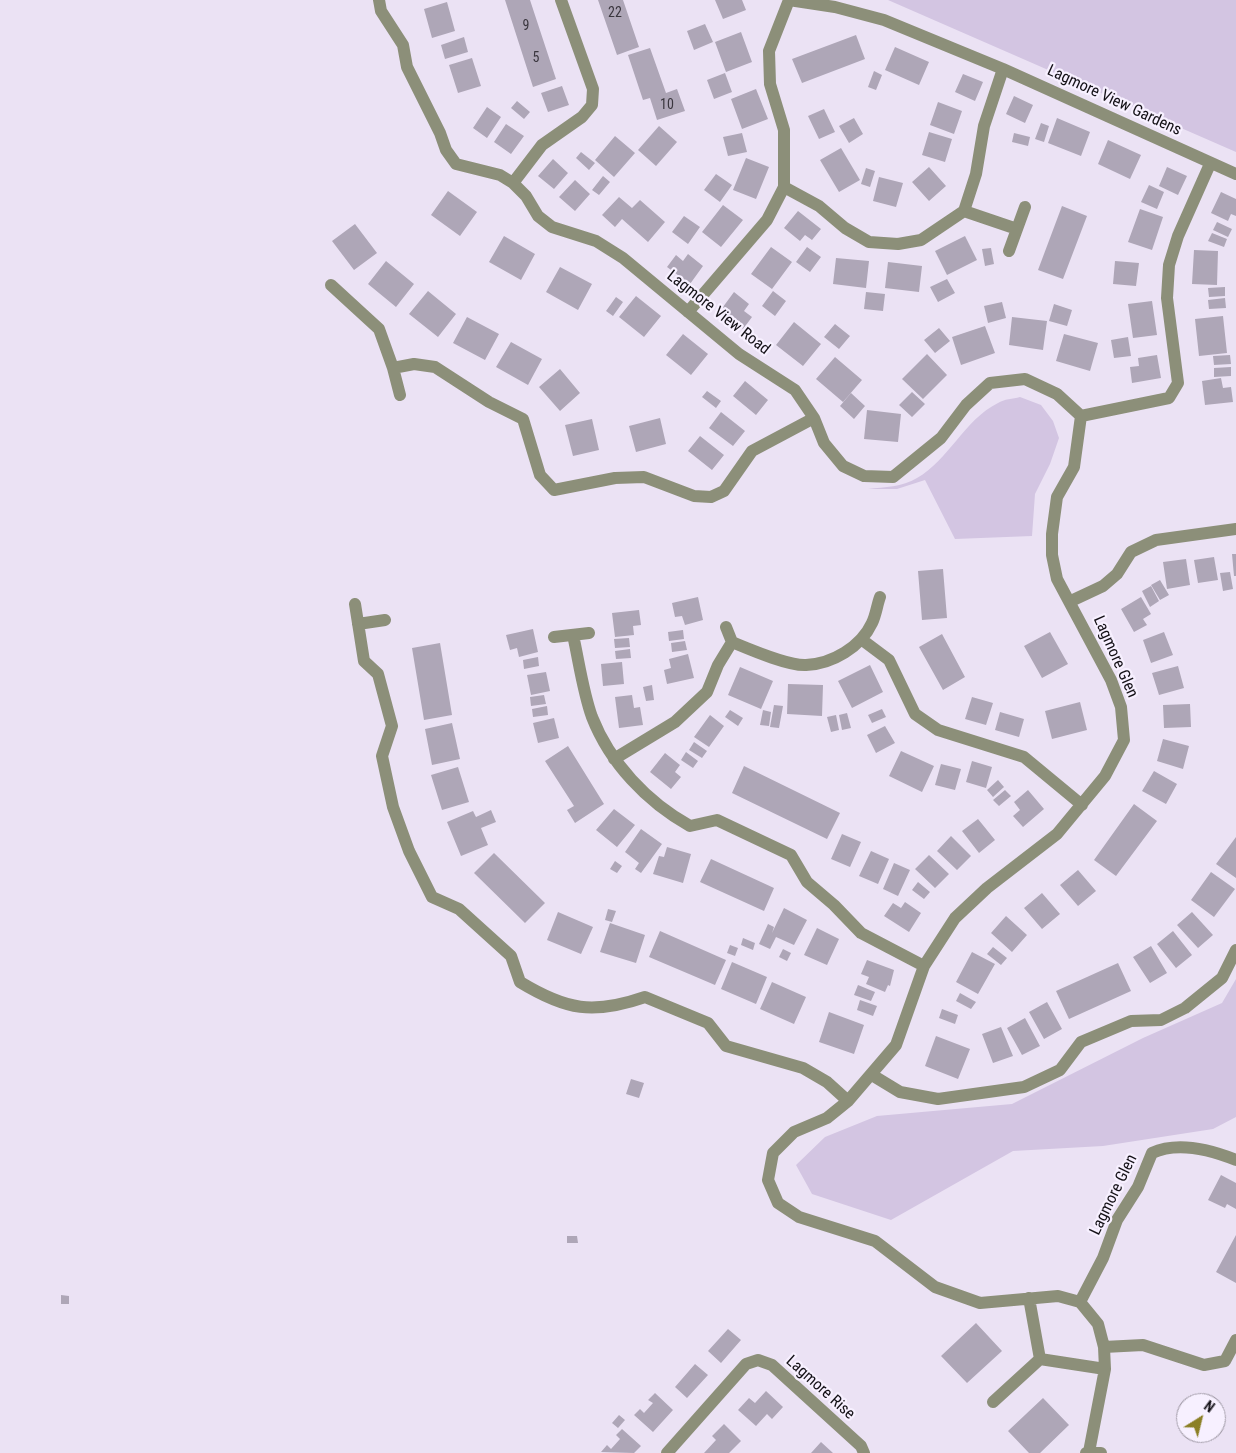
<!DOCTYPE html>
<html>
<head>
<meta charset="utf-8">
<style>
  body { margin:0 }
  #map { position:relative; width:1236px; height:1453px; overflow:hidden; background:#ebe2f4; font-family:"Roboto Condensed",sans-serif }
  canvas { display:block }
  .north { position:absolute; left:1176px; top:1393px; width:50px; height:50px; box-sizing:border-box; background:#f7f0ff; border:1px solid #9c96a2; border-radius:50%; rotate:36deg; font-size:14px; font-weight:700; line-height:20px; text-align:center; color:#131016 }
  .north::after { content:''; display:block; margin:auto; width:18px; height:22px; background:#8b7f25; clip-path:polygon(50% 0,100% 100%,50% 72%,0 100%) }
</style>
</head>
<body>
<div id="map">
<canvas width="1236" height="1453"></canvas>
<div class="north">N</div>
</div>
<script>
const context = document.querySelector('canvas').getContext('2d');
context.lineJoin = 'round';
function fill(path, color) {
  context.fillStyle = color;
  context.fill(path, 'evenodd');
}
function stroke(path, color, width, dash) {
  context.strokeStyle = color;
  context.lineWidth = width;
  context.lineCap = dash ? 'butt' : 'round';
  context.setLineDash(dash || []);
  context.stroke(path);
}
function label(font, color, halo, rows, align = 'center') {
  context.font = font + ' "Roboto Condensed",sans-serif';
  context.lineWidth = 4.5;
  context.setLineDash([]);
  context.textBaseline = 'middle';
  context.strokeStyle = halo;
  context.fillStyle = color;
  for (const [text, x, y, turn = 0] of rows) {
    context.save();
    context.translate(x, y);
    context.rotate((+turn || 0) * Math.PI / 180);
    context.textAlign = isNaN(turn) ? turn : align;
    if (halo) context.strokeText(text, 0, 0);
    context.fillText(text, 0, 0);
    context.restore();
  }
}
fill(new Path2D(`
  M888 0H1236V152Z
  M1020 397 1041 405 1053 421 1059 438 1050 464 1035 494 1032 536 955 539 925 480 897 489H868C885 487 902 487 917 478 949 460 964 420 998 403 1004 399 1013 399 1020 397Z
  M1236 979V1117L1213 1129 1103 1146 1013 1151 891 1220 812 1194 796 1165 825 1137 877 1116 1012 1104 1143 1038 1222 1003Z`), '#d3c5e2');
fill(new Path2D(`
  M505 0H530L556 79 533 87Z
  M598 0H623L639 47 617 55Z
  M715 0H742L746 10 723 19Z
  M447 2 455 31 432 38 424 9Z
  M705 24 713 42 694 50 687 31Z
  M741 32 752 62 726 72 715 42Z
  M856 35 865 59 802 83 792 59Z
  M464 37 468 52 445 59 441 45Z
  M895 47 929 62 919 85 885 70Z
  M650 48 666 93 677 89 685 111 657 120 650 98 643 100 628 55Z
  M472 58 481 86 458 93 449 65Z
  M874 71 882 75 876 90 868 87Z
  M725 73 732 92 714 99 707 80Z
  M963 74 983 82 975 101 955 92Z
  M562 86 569 105 548 112 541 93Z
  M756 89 768 119 742 129 731 99Z
  M1014 96 1033 105 1025 123 1006 114Z
  M517 101 530 112 524 119 511 108Z
  M938 102 962 111 954 134 930 125Z
  M487 107 501 117 487 138 473 128Z
  M824 109 835 132 819 139 808 116Z
  M854 118 863 134 849 143 839 126Z
  M1057 118 1090 132 1081 156 1048 143Z
  M1041 123 1049 126 1044 142 1035 139Z
  M506 124 524 136 511 154 494 142Z
  M659 126 677 142 656 166 638 150Z
  M929 132 952 139 945 162 922 155Z
  M742 133 747 152 728 156 723 137Z
  M1014 133 1030 137 1028 146 1012 142Z
  M615 136 635 153 614 177 595 160Z
  M1108 140 1141 155 1130 179 1098 164Z
  M841 148 860 180 839 192 820 160Z
  M581 152 595 163 589 170 576 158Z
  M746 158 769 167 756 199 733 190Z
  M553 159 568 173 554 189 538 176Z
  M929 167 946 186 929 201 912 182Z
  M1167 167 1187 176 1178 195 1159 186Z
  M866 168 875 171 870 187 861 184Z
  M716 174 732 185 720 202 704 190Z
  M603 176 610 182 599 195 592 190Z
  M879 177 903 183 896 207 873 201Z
  M575 180 590 194 575 211 559 197Z
  M1149 185 1164 192 1157 209 1141 202Z
  M448 191 477 212 460 236 431 215Z
  M1221 192 1236 199V216L1231 214 1228 221 1211 213Z
  M619 197 632 208 640 200 665 222 648 242 622 219 615 227 602 215Z
  M723 205 743 220 721 247 702 232Z
  M1062 206 1087 216 1063 279 1038 270Z
  M1140 209 1163 217 1152 250 1128 242Z
  M798 211 821 229 812 240 805 235 800 241 784 228Z
  M684 216 700 227 688 244 672 232Z
  M1217 222 1232 229 1228 237 1213 230Z
  M355 224 377 253 354 270 332 241Z
  M1212 233 1227 239 1224 247 1208 241Z
  M504 236 535 254 521 280 489 262Z
  M965 236 977 260 947 275 935 251Z
  M771 247 792 262 772 289 751 274Z
  M807 247 821 257 810 272 796 262Z
  M991 248 994 264 985 266 982 249Z
  M1194 250 1218 251 1217 285 1192 284Z
  M688 254 703 266 690 284 667 267 676 255 683 261Z
  M836 258 869 261 866 288 833 284Z
  M386 261 414 284 396 307 368 284Z
  M1115 261 1139 263 1136 286 1113 284Z
  M888 262 922 266 919 292 885 288Z
  M560 267 592 284 578 310 546 292Z
  M947 279 955 293 938 302 930 287Z
  M1225 287V296L1209 297 1208 288Z
  M428 291 456 314 438 337 409 314Z
  M773 291 786 301 775 316 762 306Z
  M734 292 749 304 744 311 752 317 743 329 720 311Z
  M866 292 885 294 883 311 864 309Z
  M636 296 661 316 644 337 619 317Z
  M616 297 623 302 613 316 606 311Z
  M1225 298 1226 308 1209 309 1208 300Z
  M1152 301 1157 335 1133 338 1128 304Z
  M1002 302 1006 318 988 323 984 306Z
  M1054 304 1072 310 1067 326 1049 321Z
  M1223 316 1227 353 1199 356 1195 319Z
  M467 317 499 334 485 360 453 343Z
  M1012 317 1047 321 1043 350 1009 345Z
  M794 322 821 344 803 366 776 345Z
  M835 324 850 336 839 349 824 337Z
  M985 326 995 353 961 365 952 337Z
  M939 328 950 341 935 353 924 340Z
  M683 334 708 354 691 375 666 355Z
  M1064 334 1098 343 1090 371 1056 361Z
  M1128 337 1131 356 1114 358 1111 340Z
  M511 342 542 359 528 385 496 367Z
  M927 354 947 375 923 399 902 379Z
  M1157 355 1161 378 1132 383 1130 367 1139 366 1138 358Z
  M1230 355 1231 364 1214 365 1213 356Z
  M835 357 862 380 843 402 816 379Z
  M1231 367V376L1214 377V368Z
  M560 369 580 393 560 411 539 387Z
  M1221 378 1223 388 1231 387 1233 402 1205 405 1202 381Z
  M745 381 768 400 756 415 733 396Z
  M707 391 721 401 716 408 702 397Z
  M912 392 925 404 912 417 899 405Z
  M851 393 865 406 854 419 840 406Z
  M867 410 901 414 898 442 864 439Z
  M721 412 745 431 733 446 709 428Z
  M660 418 666 444 636 452 629 426Z
  M592 419 599 450 573 456 565 425Z
  M700 436 724 455 712 470 688 451Z
  M1232 554H1236V576H1234Z
  M1214 557 1218 580 1198 583 1194 560Z
  M1186 559 1190 585 1167 589 1163 562Z
  M943 569 947 618 922 620 918 571Z
  M1230 572 1233 589 1223 591 1220 573Z
  M1160 580 1169 595 1160 600 1151 585Z
  M1151 586 1159 601 1150 607 1142 591Z
  M698 597 703 620 685 625 682 616 675 617 672 603Z
  M1141 597 1151 614 1143 619 1147 625 1134 632 1121 609Z
  M639 610 641 625 633 626 634 635 615 637 612 613Z
  M533 629 538 652 519 657 517 648 510 650 506 635Z
  M683 630 684 639 669 641 668 632Z
  M1050 632 1068 664 1042 678 1024 646Z
  M1164 632 1173 655 1151 663 1143 640Z
  M942 634 965 677 943 690 919 647Z
  M629 638 630 647 615 648 614 639Z
  M685 641 687 650 672 652 671 643Z
  M440 643 452 715 424 720 412 648Z
  M630 649 631 658 616 659 615 651Z
  M688 654 694 678 667 684 664 670 671 668 669 659Z
  M538 657 539 666 524 669 523 660Z
  M622 662 624 684 603 686 601 664Z
  M870 665 883 692 852 708 838 681Z
  M1178 666 1184 688 1159 695 1152 673Z
  M740 667 773 681 761 709 728 695Z
  M546 672 550 691 531 695 527 675Z
  M788 684 823 685 822 716 787 714Z
  M652 685 654 700 646 701 643 687Z
  M544 695 546 704 531 706 530 697Z
  M632 695 634 708 640 707 643 725 619 728 615 697Z
  M972 697 993 703 986 725 965 719Z
  M1080 702 1087 730 1052 739 1045 711Z
  M1190 704 1191 727 1164 728 1163 705Z
  M774 705 783 706 779 728 770 727Z
  M547 706 548 715 533 717 532 709Z
  M882 709 886 717 872 723 868 715Z
  M730 710 743 718 738 726 725 717Z
  M763 710 771 712 769 726 760 725Z
  M1000 712 1024 719 1019 737 995 730Z
  M847 713 851 728 842 730 839 715Z
  M710 715 724 726 709 747 694 737Z
  M836 715 839 730 831 732 827 717Z
  M554 718 559 738 538 743 533 723Z
  M452 723 460 759 432 765 425 729Z
  M885 726 895 743 876 753 867 735Z
  M1163 739 1189 746 1183 769 1157 761Z
  M694 742 707 751 702 758 689 750Z
  M568 746 604 804 575 823 567 810 574 806 545 761Z
  M901 751 934 766 922 792 889 776Z
  M686 752 698 761 693 768 681 760Z
  M665 753 680 765 675 772 681 777 671 789 650 772Z
  M972 761 992 767 986 788 966 782Z
  M941 764 961 769 955 790 935 785Z
  M744 766 840 813 827 839 732 793Z
  M458 767 469 802 442 810 431 775Z
  M1154 771 1177 784 1166 804 1142 791Z
  M998 780 1004 787 993 797 987 790Z
  M1005 790 1011 796 999 806 993 800Z
  M1028 790 1044 809 1023 827 1013 816 1020 810 1014 802Z
  M1134 804 1157 821 1116 876 1094 860Z
  M614 809 635 825 617 847 596 830Z
  M491 810 496 822 481 828 488 845 461 856 447 822 473 811 476 817Z
  M978 819 995 840 979 853 962 831Z
  M641 829 662 844 641 873 635 869 639 863 625 852Z
  M842 834 861 842 850 867 831 859Z
  M951 836 971 856 957 870 937 851Z
  M1236 837V878L1216 864Z
  M667 847 691 854 683 883 653 874 659 856 664 857Z
  M871 851 889 859 878 884 859 876Z
  M494 853 545 903 525 923 474 873Z
  M929 855 949 874 935 888 915 869Z
  M711 859 774 888 764 911 700 882Z
  M615 861 622 866 617 873 610 869Z
  M894 863 910 870 898 896 883 889Z
  M1078 870 1096 891 1078 906 1060 885Z
  M1211 872 1235 889 1214 917 1191 900Z
  M918 882 930 892 924 899 912 890Z
  M1042 893 1060 914 1042 929 1024 908Z
  M905 902 921 913 909 932 884 916 893 903 901 908Z
  M784 908 807 920 794 945 776 937 770 949 759 944 768 924 774 927 772 933Z
  M608 909 616 911 612 922 605 920Z
  M558 912 593 927 581 954 547 940Z
  M1192 912 1213 935 1198 948 1177 925Z
  M1006 916 1027 935 1012 952 991 933Z
  M610 923 645 935 636 963 600 952Z
  M817 928 839 939 827 965 804 955Z
  M660 931 726 960 715 985 649 957Z
  M1173 931 1192 955 1176 968 1157 944Z
  M743 938 755 943 753 950 741 945Z
  M730 945 738 948 735 956 727 953Z
  M1151 946 1167 973 1150 983 1133 957Z
  M993 947 1007 958 1001 965 987 954Z
  M783 949 791 953 787 961 779 957Z
  M972 952 995 964 978 994 956 982Z
  M867 960 894 970 890 986 888 985 885 992 866 984 869 977 861 974Z
  M732 962 767 977 756 1004 721 989Z
  M1118 963 1131 991 1069 1019 1056 991Z
  M772 982 806 997 794 1024 760 1009Z
  M858 985 875 992 871 1001 854 995Z
  M960 993 976 1002 971 1009 956 1001Z
  M860 1000 877 1006 873 1016 857 1010Z
  M1047 1002 1062 1029 1044 1039 1029 1012Z
  M942 1009 958 1015 955 1024 939 1018Z
  M829 1012 864 1025 854 1054 819 1042Z
  M1025 1018 1040 1046 1022 1055 1007 1028Z
  M1001 1027 1013 1056 993 1063 982 1034Z
  M936 1036 970 1049 958 1079 925 1066Z
  M631 1079 644 1083 639 1098 626 1094Z
  M1221 1175 1236 1183V1209L1227 1204 1225 1208 1208 1200Z
  M1236 1235V1283L1216 1272Z
  M567 1236H577L578 1243H567Z
  M61 1295 69 1296V1304H61Z
  M976 1323 1002 1351 967 1383 941 1356Z
  M728 1329 741 1340 721 1363 708 1351Z
  M695 1364 708 1375 687 1398 675 1387Z
  M766 1391 783 1407 772 1419 767 1414 756 1426 738 1410 749 1398 755 1403Z
  M655 1393 673 1410 653 1432 634 1415 640 1409 644 1413 653 1403 648 1400Z
  M1043 1398 1069 1425 1040 1453H1029L1008 1431Z
  M619 1415 625 1420 618 1428 612 1423Z
  M724 1424 741 1441 729 1453H704L716 1440 712 1436Z
  M622 1429 641 1446 634 1453 601 1452 607 1445 611 1449 620 1439 616 1435Z
  M821 1442 833 1453H811Z`), '#aea6b7');
stroke(new Path2D(`
  M379 0 381 11 403 45 407 67 440 133 446 150 456 164 500 175 513 183 526 196 538 216 552 227 596 241 623 258 739 354 795 390 814 418 824 443 843 466 864 476 893 477 941 438 966 405 990 383 1025 379 1057 394 1081 416
  M789 0 835 7 884 20 1003 69 1236 174
  M513 183 542 145 582 117 592 105 593 89 561 0
  M784 187 819 206 845 228 869 242 898 244 921 240 964 211 976 174 984 126 1003 69
  M964 211 1017 229
  M1009 251 1025 207
  M331 285 379 329 393 368 414 364 435 367 489 402 523 419 540 475 554 490 615 478 644 477 694 496 711 497 724 491 752 451 814 418
  M688 312 767 220 784 187V130L770 84 769 51 789 0
  M393 368 400 395
  M1081 416 1074 467 1057 497 1052 534V555L1057 579 1111 680 1121 707 1124 740 1105 776 1057 834 987 888 955 918 924 966 896 1045 848 1101 827 1118 794 1132 773 1153 768 1180 778 1203 799 1217 875 1241 935 1287 980 1303 1058 1296 1080 1302 1098 1324 1104 1347 1105 1369 1089 1452
  M1081 416 1169 398 1178 383 1167 298 1169 265 1178 236 1210 164
  M1071 601 1103 586 1117 574 1131 552 1156 540 1236 529
  M355 604 364 661 378 674 392 726 382 756 393 807 409 851 432 897 459 909 511 956 520 982C566 1010 593 1015 645 997L708 1023 726 1046 803 1068 827 1082 848 1101
  M358 624 385 620
  M726 627 732 642C749 649 788 666 806 665 832 664 861 647 872 623 876 615 877 605 880 597
  M573 635C579 662 583 692 592 717 610 763 647 802 690 826L717 820 791 855 807 882 834 905 861 933 924 966
  M554 637 589 633
  M861 639 889 660 915 714 938 730 1024 757 1082 805
  M614 759 675 722 707 692 718 665 732 642
  M872 1075 900 1092 938 1099 1024 1087 1060 1070 1081 1042 1131 1021 1161 1020 1185 1008 1222 978 1236 950
  M1029 1298 1040 1359
  M1080 1302 1103 1258 1117 1220 1138 1187 1152 1153C1178 1141 1211 1150 1236 1160
  M1104 1347 1143 1345 1204 1365 1225 1361 1236 1340
  M993 1402 1040 1359 1105 1369
  M667 1453 746 1364 758 1360 772 1365 861 1446 864 1453
  M1086 1453H1101`), '#8c8f79', 12);
label('14px', '#3a363e', null, [
  ["22",615,13],
  ["9",526,26],
  ["5",536,58],
  ["10",667,105]
]);
label('16px', '#131016', '#f7f0ff', [
  ["Lagmore View Gardens",1114,101,25],
  ["Lagmore View Road",718,313,38],
  ["Lagmore Glen",1115,657,66],
  ["Lagmore Glen",1114,1195,-64],
  ["Lagmore Rise",820,1388,42]
]);
</script>
</body>
</html>
